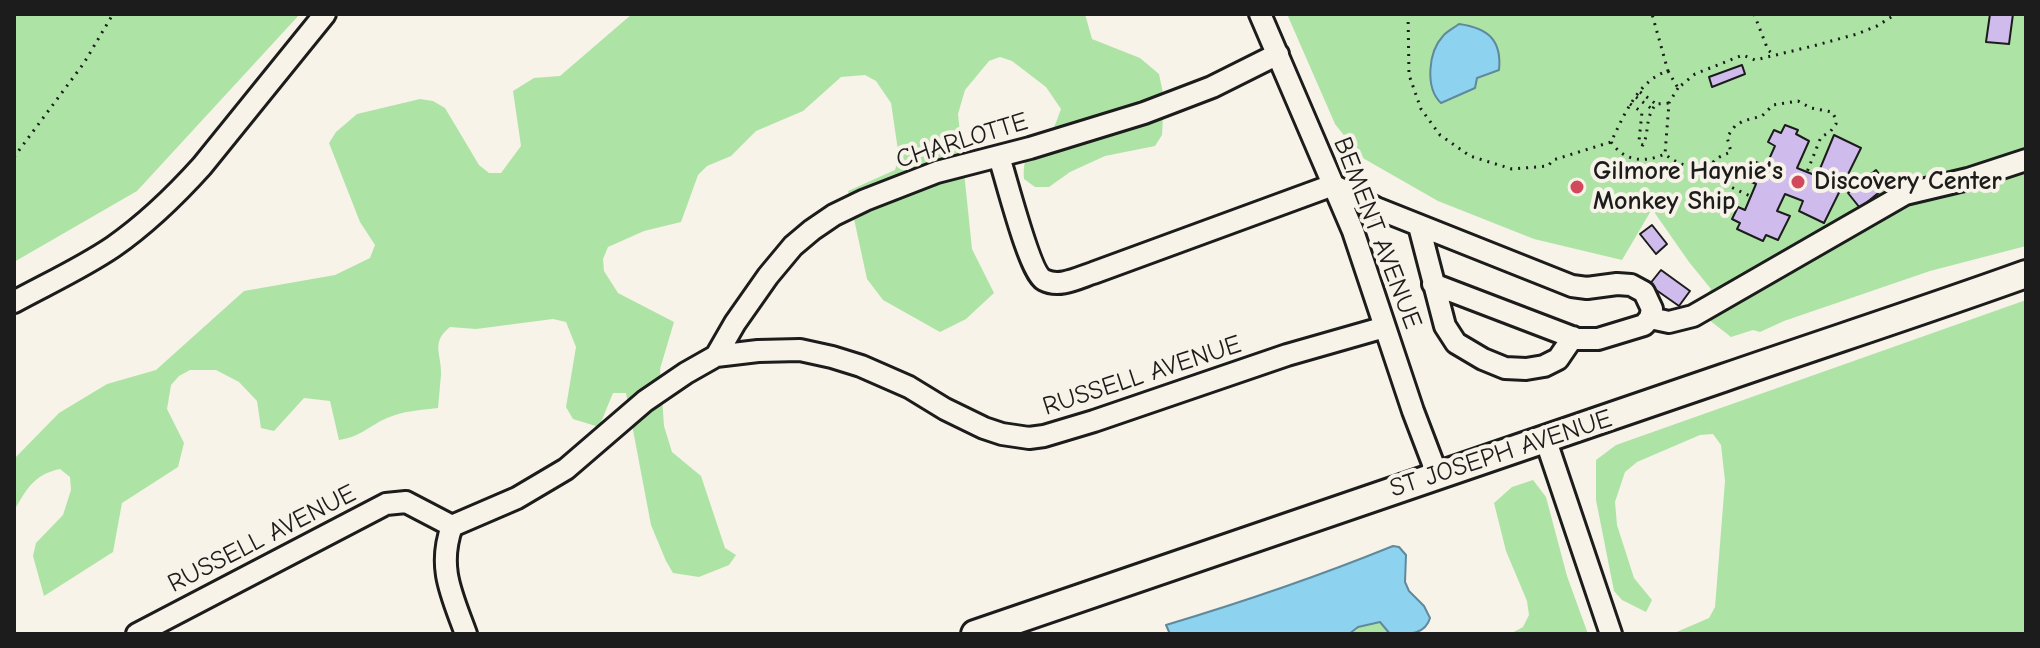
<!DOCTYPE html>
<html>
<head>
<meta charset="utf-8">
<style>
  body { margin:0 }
  #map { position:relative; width:2040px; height:648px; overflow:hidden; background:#f7f3e8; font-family:"Comic Neue",sans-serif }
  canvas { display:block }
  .frame { position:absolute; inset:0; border:16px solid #1c1c1c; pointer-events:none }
</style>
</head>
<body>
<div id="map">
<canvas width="2040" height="648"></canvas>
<div class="frame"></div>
</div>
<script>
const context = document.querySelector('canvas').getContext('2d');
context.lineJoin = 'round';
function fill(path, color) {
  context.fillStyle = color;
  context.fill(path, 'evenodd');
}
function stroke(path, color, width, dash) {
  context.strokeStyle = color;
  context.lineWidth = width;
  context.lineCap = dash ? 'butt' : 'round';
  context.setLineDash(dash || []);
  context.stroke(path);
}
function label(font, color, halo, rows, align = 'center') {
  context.font = font + ' "Comic Neue",sans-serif';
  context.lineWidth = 8;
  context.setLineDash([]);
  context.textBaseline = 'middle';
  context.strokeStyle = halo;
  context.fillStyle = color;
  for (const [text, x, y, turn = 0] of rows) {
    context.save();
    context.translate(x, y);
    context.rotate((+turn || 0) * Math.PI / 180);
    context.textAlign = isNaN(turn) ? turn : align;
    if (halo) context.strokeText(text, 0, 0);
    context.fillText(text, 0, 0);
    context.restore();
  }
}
fill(new Path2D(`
  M14 14H300L137 191 14 262Z
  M632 14H1085L1092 39 1140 58 1159 74 1164 98 1162 135 1155 146 1105 156 1070 172 1049 187H1035L1024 179C1022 149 1035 153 1050 134 1055 127 1058 117 1061 109L1046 87 1012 61 1000 57 989 61 965 90 958 114 972 249 994 293 966 319 940 332 883 300 867 279 848 191 895 170 899 157 891 103 876 81 865 75 841 77 803 111 756 131 731 156 707 166 698 175 681 222 644 231 608 247 603 259 604 271 618 293 674 322 660 369 664 426 672 452 701 476 725 548 736 555 729 565 699 577 673 573 666 561 651 525 626 393H613L599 427 573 419 566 407 576 347 566 322 553 319 476 329 450 327C430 343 442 354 441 375 440 386 439 397 438 408 420 410 403 411 387 418 369 426 360 437 339 440L330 401 304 398 274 431 261 428 257 401 239 382 216 370H190L179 376 171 385 167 409 184 443 178 467 122 503 113 552 44 596 33 556 36 543 63 515 71 490 70 477 60 469C34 474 26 490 14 511V459L59 413 107 384 156 370 244 291 335 275 370 258 375 245 360 222 329 143 336 132 357 114 420 99 433 101 445 108 479 165 489 173H501L521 146 513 91 534 78 560 76Z
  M1287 14H2026V246L1930 271 1784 321 1760 332 1753 330 1731 337 1695 309 1711 289 1689 262 1652 209 1622 260 1534 239 1438 201 1361 157 1335 124Z
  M2026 300V634H1672L1709 618 1715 607 1725 481 1721 445 1713 434 1700 435 1637 462 1625 472 1615 502 1617 525 1634 578 1652 600 1646 612 1622 600 1614 591 1596 500V460L1616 445Z
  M1533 480 1546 497 1567 576 1588 634H1510L1523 627 1529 615 1527 601 1506 551 1494 503 1512 487Z
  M1380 622 1390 634H1349L1358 627Z`), '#aee3a6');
const water = new Path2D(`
  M1459 24C1488 28 1502 40 1499 70L1477 78 1475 88 1441 103C1425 88 1428 52 1443 36 1447 31 1454 28 1459 24Z
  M1393 546 1399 547 1406 555 1405 582 1409 591 1424 606 1430 618C1425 636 1406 634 1390 634L1380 622 1358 627 1349 634H1170L1166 625C1243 602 1319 576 1393 546Z`);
fill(water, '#8dd2ef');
stroke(water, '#60899b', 2);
const building = new Path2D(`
  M1990 14H2013L2009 44 1986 42Z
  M1742 65 1745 74 1712 87 1709 77Z
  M1785 125 1798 130 1796 134 1809 141 1797 168 1817 176 1834 135 1861 148 1824 223 1799 211 1803 201 1785 194 1777 211 1790 216 1778 240 1766 235 1763 241 1737 229 1740 223 1732 219 1738 207 1745 210 1756 184 1747 180 1756 162 1766 166 1775 146 1768 142 1774 130 1781 133Z
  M1876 170 1888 185 1860 208 1848 193Z
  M1652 225 1667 244 1656 254 1640 234Z
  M1661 270 1690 291 1679 306 1649 285Z`);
fill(building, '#d0bcec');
stroke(building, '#1c1c1c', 2);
const minor = new Path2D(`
  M1260 14 1353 231 1413 411 1437 474
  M999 157C1006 177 1029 272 1044 280 1059 288 1078 278 1093 273L1333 185 1376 208 1572 286 1587 288 1617 284 1631 285 1644 292 1652 309 1650 318 1644 325 1598 339H1577L1433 284
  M1419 226 1445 326 1456 343 1483 359 1505 368 1526 369 1544 366 1558 359 1573 337
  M14 302C47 284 82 268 113 247 146 224 175 196 202 166L325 14
  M1650 318 1669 322 1693 316 1905 194 1968 179 2026 160
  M716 356 735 323 768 276 793 246 812 230 834 215 865 200 937 172 1030 148 1144 113 1212 87 1278 54
  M1545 438 1611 634
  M452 526 517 498 566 469 645 401 686 373 716 356 758 351 800 350 832 357 861 366 909 387 945 409 984 428 1002 434 1029 438 1044 436 1094 421 1287 355 1385 327
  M452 526C437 568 452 595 466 634
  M137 634 386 504 406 502 452 526`);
const major = new Path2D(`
  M975 634C1224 547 1474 463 1723 378 1824 343 1926 310 2026 274`);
stroke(minor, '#1c1c1c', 26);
stroke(major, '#1c1c1c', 32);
stroke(new Path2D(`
  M1408 14 1409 75 1421 109 1440 135 1470 156 1512 169 1548 166 1553 160 1611 142C1623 117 1639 79 1668 71L1652 14
  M1754 14 1768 50 1775 56
  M1936 14H1940
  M1668 71 1678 88 1695 74 1743 55 1755 60 1813 46 1857 34 1877 26 1896 14
  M1678 88 1669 103 1665 154 1671 159 1750 196
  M1640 92 1656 104
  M1636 97 1652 109
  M1630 104 1642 112 1639 141 1640 144 1643 145C1650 130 1644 120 1656 104L1669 103
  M1611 142C1625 162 1644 163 1665 154
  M14 157 84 63 113 14
  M1710 178C1711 159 1714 159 1731 152L1727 137 1735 126 1743 121 1762 116 1773 105 1798 101 1811 108 1832 112 1836 119V124L1830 132 1821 137 1807 172`), '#1c1c1c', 3, [2, 6]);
stroke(minor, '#f7f3e8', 20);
stroke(major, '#f7f3e8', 26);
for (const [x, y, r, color] of [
  [1798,182,8,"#d1495b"],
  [1577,187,8,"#d1495b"]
]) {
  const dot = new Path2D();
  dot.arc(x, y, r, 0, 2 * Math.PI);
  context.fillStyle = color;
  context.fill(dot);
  stroke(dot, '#f7f3e8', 3);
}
label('26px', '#1c1c1c', '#f7f3e8', [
  ["CHARLOTTE",962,141,-17],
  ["BEMENT AVENUE",1377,233,69],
  ["RUSSELL AVENUE",1142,376,-18],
  ["ST JOSEPH AVENUE",1501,454,-18],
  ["RUSSELL AVENUE",262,539,-27]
]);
label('bold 26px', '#1c1c1c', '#f7f3e8', [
  ["Gilmore Haynie's",1593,172],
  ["Monkey Ship",1593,202],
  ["Discovery Center",1814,182]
], 'left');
</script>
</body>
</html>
